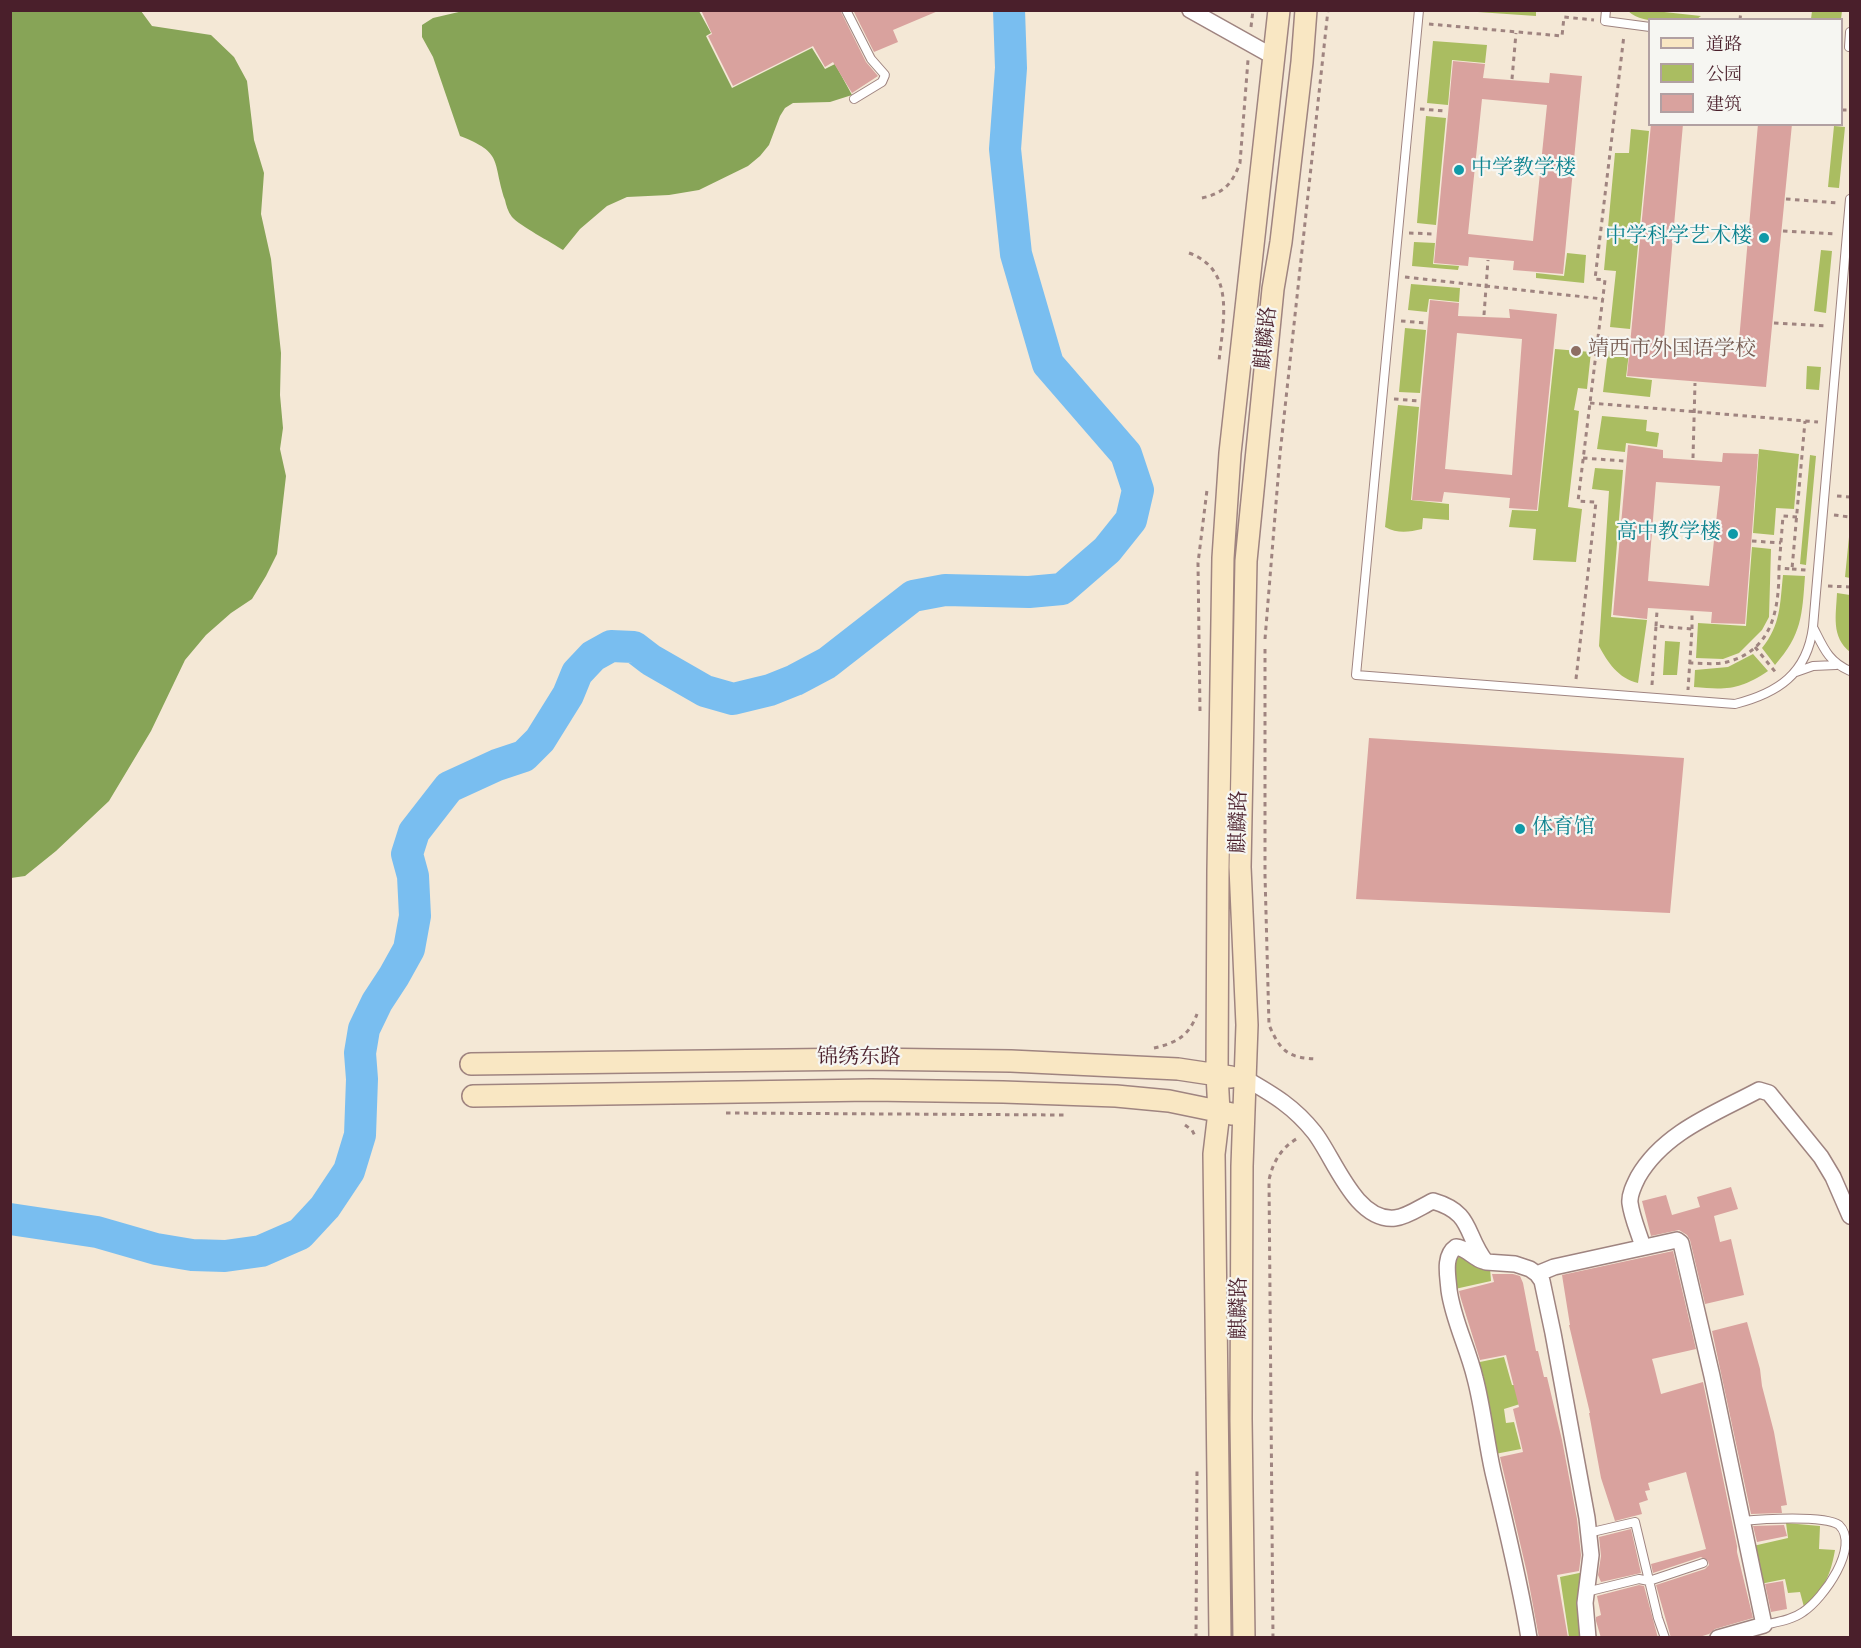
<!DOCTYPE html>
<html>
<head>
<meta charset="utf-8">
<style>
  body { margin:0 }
  #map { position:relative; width:1861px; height:1648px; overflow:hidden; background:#f4e8d6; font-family:Vollkorn,"Noto Serif SC",serif }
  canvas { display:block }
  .frame { position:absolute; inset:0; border:12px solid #4a1f2b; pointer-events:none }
  .legend { position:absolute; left:1648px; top:18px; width:195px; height:108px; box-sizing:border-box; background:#f6f6f2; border:2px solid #b1a0a2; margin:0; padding:8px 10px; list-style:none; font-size:18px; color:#4a1f2b }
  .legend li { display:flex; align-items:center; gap:12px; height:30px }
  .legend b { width:30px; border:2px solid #b1a0a2 }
</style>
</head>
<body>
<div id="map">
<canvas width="1861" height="1648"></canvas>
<div class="frame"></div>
<ul class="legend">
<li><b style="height:8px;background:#f9e7c3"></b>道路</li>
<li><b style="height:16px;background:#aabd61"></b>公园</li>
<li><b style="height:16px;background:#d9a29e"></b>建筑</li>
</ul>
</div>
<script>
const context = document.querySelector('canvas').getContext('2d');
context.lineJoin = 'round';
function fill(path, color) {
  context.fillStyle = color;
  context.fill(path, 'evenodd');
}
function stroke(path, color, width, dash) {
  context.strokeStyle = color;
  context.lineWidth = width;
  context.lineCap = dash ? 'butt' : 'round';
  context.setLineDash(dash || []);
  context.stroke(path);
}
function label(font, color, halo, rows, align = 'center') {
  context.font = font + ' Vollkorn,"Noto Serif SC",serif';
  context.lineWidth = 4.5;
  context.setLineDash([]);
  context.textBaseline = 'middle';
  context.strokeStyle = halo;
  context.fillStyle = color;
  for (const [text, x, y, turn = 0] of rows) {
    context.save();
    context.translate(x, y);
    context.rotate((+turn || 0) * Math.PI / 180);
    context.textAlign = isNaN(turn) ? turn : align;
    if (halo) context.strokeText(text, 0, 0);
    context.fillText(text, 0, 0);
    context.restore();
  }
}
fill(new Path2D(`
  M1463 11V10L1536 11V16Z
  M1628 11H1655L1701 16 1697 19C1676 20 1644 26 1628 11Z
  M1812 11H1842L1841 19H1811Z
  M1433 41 1487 45 1485 63 1452 60 1448 105 1427 103Z
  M1426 116 1446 118 1436 225 1417 223Z
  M1834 126 1845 127 1839 188 1828 187Z
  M1631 129 1649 131 1630 329 1610 327 1616 271 1604 270 1615 153H1629Z
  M1414 242 1435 243 1433 264 1459 266 1458 270 1412 266Z
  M1821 250 1832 251 1826 313 1814 311Z
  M1567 253 1586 255 1584 283 1536 278V273L1564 276Z
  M1411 284 1460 288 1459 302 1429 299 1427 312 1408 310Z
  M1405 328 1426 330 1420 393 1399 392Z
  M1555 349 1591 352 1587 389 1578 388 1574 410 1579 411 1568 507 1582 509 1576 562 1533 560 1536 529 1509 527 1512 510 1538 511Z
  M1608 351 1629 353 1626 377 1652 380 1650 397 1603 392Z
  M1807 366 1821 367 1819 390 1806 389Z
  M1398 405 1419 407 1411 500 1449 504V520L1423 518 1422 529C1409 532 1398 534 1385 527Z
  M1602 416 1647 420 1646 431 1659 433 1657 447 1626 443 1625 452 1597 449Z
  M1759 449 1799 454 1794 509 1776 508 1774 535 1753 533Z
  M1810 455 1816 456 1806 565 1800 564Z
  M1595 468 1623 470 1611 617 1647 620 1638 683C1618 678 1608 663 1599 646L1609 491 1592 489Z
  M1850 527V578L1845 577Z
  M1752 547 1771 549 1769 617 1762 630 1739 653 1723 659 1696 658 1698 623 1746 626Z
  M1783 575 1805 576C1802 616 1802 634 1775 665L1762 648C1781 625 1780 603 1783 575Z
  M1837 593 1850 595V652C1831 637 1836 615 1837 593Z
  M1665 641 1680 642 1677 675H1663Z
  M1753 654 1768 671C1740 690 1726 690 1694 687L1695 670 1728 667Z
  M1460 1255 1490 1268 1491 1281 1455 1289V1262Z
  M1504 1357 1512 1385H1516L1520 1404 1504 1409 1506 1423 1514 1422 1521 1449 1495 1454 1475 1363Z
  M1786 1523 1820 1526 1819 1549 1835 1550C1830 1578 1824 1588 1804 1607L1800 1592 1788 1593 1785 1579 1760 1584 1753 1546 1788 1538Z
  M1584 1572 1578 1611 1580 1637H1569L1560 1577Z`), '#aabd61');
fill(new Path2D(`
  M10 11H141L152 26 211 35 234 57 247 81 254 140 264 173 261 214 271 259 281 353 280 395 283 428 280 449 286 476 277 554 266 576 252 599 231 613 206 635 185 660 151 731 109 801 56 851 25 876 11 878Z
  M463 11H699L711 33 706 36 732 88 812 48 825 69 835 64 852 95 830 102 793 103 785 108 780 116 769 145 760 156 748 166 699 190 669 195 627 197 607 206 580 229 563 250C551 242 520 226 512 217 508 212 506 205 505 200 492 161 504 153 460 136L433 57 422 37V25L433 18Z`), '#87a457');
stroke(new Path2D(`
  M10 1219 97 1232 156 1249 192 1255 225 1256 261 1251 300 1234 325 1207 349 1171 360 1135 362 1079 360 1053 364 1029 377 1002 394 976 409 949 415 916 413 876 407 854 414 832 449 787 497 765 524 756 540 740 568 695 577 673 593 656 611 646 634 647 651 660 705 691 733 699 770 690 795 680 827 663 913 596 945 590 1029 592 1062 589 1107 550 1131 520 1138 490 1126 454 1048 364 1016 254 1005 149 1011 68 1009 10`), '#79bef0', 32);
fill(new Path2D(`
  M701 10H840L866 62 878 76 852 93 833 62 825 67 813 46 733 86 708 36 712 34Z
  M853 10H938V11L893 30 898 42 874 52Z
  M1453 61 1485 64 1483 78 1549 83 1550 73 1582 76 1563 274 1513 270 1514 261 1469 257 1468 266 1434 263ZM1482 99 1547 105 1533 241 1468 234Z
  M1651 124H1683L1663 349 1738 352 1758 124H1792L1766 387 1627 376Z
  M1430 300 1459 303 1458 316 1510 318 1509 309 1557 314 1537 510 1509 508 1510 498 1444 492 1442 502 1412 500ZM1457 333 1522 339 1512 475 1445 469Z
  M1628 445 1663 450V458L1722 462 1723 453 1758 454 1745 624 1711 623 1712 612 1648 608 1647 619 1613 615ZM1656 482 1720 486 1709 586 1648 581Z
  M1369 738 1684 758 1670 913 1356 899Z
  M1731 1187 1738 1209 1714 1216 1720 1242 1731 1239 1744 1295 1705 1304 1690 1240 1687 1235 1679 1230 1651 1236 1642 1201 1666 1195 1672 1215 1700 1207 1697 1197Z
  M1673 1251 1696 1349 1652 1359 1654 1366 1661 1394 1703 1382 1737 1546V1552L1753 1618 1715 1629 1709 1634 1696 1638H1671L1656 1585 1705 1569 1709 1565 1708 1561 1701 1557 1653 1573 1651 1564 1706 1549 1686 1472 1648 1483 1650 1490 1645 1491 1648 1500 1639 1503 1642 1514 1615 1521 1601 1478 1589 1413H1590L1569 1325H1570L1562 1275Z
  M1492 1274H1513L1520 1276 1523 1283 1536 1351H1538L1544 1377H1547L1562 1440 1577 1519 1581 1555 1579 1571 1557 1575 1568 1638H1539L1527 1573 1500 1457 1523 1452 1513 1409 1519 1407 1506 1355 1480 1360 1461 1299 1459 1291 1494 1282Z
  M1747 1322 1760 1369 1762 1386 1774 1432 1784 1488 1787 1505 1781 1506 1782 1513 1751 1514 1712 1331Z
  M1784 1525 1787 1536 1757 1542 1753 1526Z
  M1631 1529 1641 1573 1601 1582 1598 1575 1601 1556 1599 1537Z
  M1783 1581 1787 1609 1771 1612 1765 1584Z
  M1639 1585 1644 1586 1658 1638H1601L1596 1621V1617L1601 1615 1597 1596Z`), '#d9a29e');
const lane = new Path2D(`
  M846 10 871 59 885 75 882 82 854 99
  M1419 10 1356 675 1735 704C1778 693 1807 674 1813 627L1850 199
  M1606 10 1605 21 1650 27
  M1849 47 1850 32
  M1814 629C1824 649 1829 662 1850 671
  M1796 672 1813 666 1836 665
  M1742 1521C1761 1519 1825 1515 1839 1525 1861 1546 1823 1599 1803 1612 1792 1620 1777 1622 1764 1625
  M1588 1533 1635 1522 1658 1618 1665 1638
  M1586 1592 1639 1579 1649 1581 1703 1563`);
const street = new Path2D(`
  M1190 10 1274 57
  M1246 1079C1274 1095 1294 1107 1314 1132 1334 1157 1355 1222 1395 1218 1407 1217 1422 1206 1433 1201 1474 1213 1464 1234 1486 1262L1515 1264 1530 1269 1537 1274 1542 1281 1553 1333 1587 1518 1591 1555 1585 1603 1588 1638
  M1643 1247C1639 1233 1632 1218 1630 1203 1629 1195 1634 1185 1638 1177 1664 1132 1716 1113 1759 1090L1769 1093 1821 1157 1833 1177 1850 1216
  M1483 1261C1473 1258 1467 1248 1456 1247 1443 1256 1448 1276 1449 1290 1453 1320 1468 1348 1475 1378 1483 1408 1486 1441 1493 1472 1506 1527 1520 1582 1529 1638
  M1537 1274 1554 1267 1677 1240 1681 1243 1712 1376 1764 1625 1718 1638`);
const secondary = new Path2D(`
  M471 1064 865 1059 1011 1061 1178 1069 1231 1077
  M473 1096 871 1090 1003 1092 1116 1096 1169 1101 1232 1114
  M1220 1638 1214 1154 1219 1112 1217 1074 1218 870 1223 558 1230 453 1279 10
  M1244 1638 1241 1419 1242 1166 1247 1025 1240 867 1246 561 1273 289 1281 242 1302 62 1306 10`);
stroke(lane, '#9f8480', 10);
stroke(street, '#9f8480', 18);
stroke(secondary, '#9f8480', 24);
stroke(new Path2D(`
  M1740 20 1741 10
  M1429 24 1562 36 1564 17 1594 20
  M1251 27 1253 10
  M1512 79 1516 33
  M1420 109 1445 111
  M1842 110H1850
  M1202 198C1224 193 1232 184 1240 163L1248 60
  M1786 199 1839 203
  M1783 231 1835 234
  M1409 233 1434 234
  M1189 253C1236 270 1223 322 1219 361
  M1405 277 1603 299
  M1484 315 1488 260
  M1401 321 1426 323
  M1774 323 1826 326
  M1598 337 1629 341
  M1394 399 1419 401
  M1590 403 1818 422
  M1583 458 1624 461
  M1693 458 1695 383
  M1837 496 1850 497
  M1834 515 1850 517
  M1797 517 1783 516 1779 568 1792 569 1805 421
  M1752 541 1781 543
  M1792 569 1806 570
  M1828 586 1850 587
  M1656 626 1657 611
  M1692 629V612
  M1265 639 1280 454 1328 10
  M1755 647 1777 674
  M1265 649V875L1269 1025C1281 1052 1288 1058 1318 1059
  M1689 663C1701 663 1715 665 1727 662 1773 650 1779 609 1779 568
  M1576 679 1596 502 1578 501 1605 280 1595 279 1624 35
  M1652 685 1656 626 1692 629 1688 690
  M1200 711 1198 563 1207 490
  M1154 1048C1176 1043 1189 1036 1197 1014
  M726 1113 1064 1115
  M1185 1125 1192 1130 1196 1138
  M1196 1638 1197 1471
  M1273 1638 1269 1180C1273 1161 1282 1147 1298 1138`), '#9f8480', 3, [4.5, 4.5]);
stroke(lane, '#fff', 8);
stroke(street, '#fff', 15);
stroke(secondary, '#f9e7c3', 21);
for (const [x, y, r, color] of [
  [1459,170,6,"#0f9aa8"],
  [1764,238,6,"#0f9aa8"],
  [1576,351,6,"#8d6e63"],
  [1733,534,6,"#0f9aa8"],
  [1520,829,6,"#0f9aa8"]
]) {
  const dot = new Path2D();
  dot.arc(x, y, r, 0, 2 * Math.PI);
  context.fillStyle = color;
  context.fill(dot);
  stroke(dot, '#f6f6f2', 2);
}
label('21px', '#0d838f', '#f6f6f2', [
  ["中学教学楼",1471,170],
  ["中学科学艺术楼",1752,238,"right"],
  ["高中教学楼",1721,534,"right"],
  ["体育馆",1532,829]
], 'left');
label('21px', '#4a1f2b', '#f6f6f2', [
  ["麒麟路",1268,338,-84],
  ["麒麟路",1241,822,-89],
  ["锦绣东路",859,1059],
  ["麒麟路",1241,1308,-90]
]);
label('21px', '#785e54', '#f6f6f2', [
  ["靖西市外国语学校",1588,351]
], 'left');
</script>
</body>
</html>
